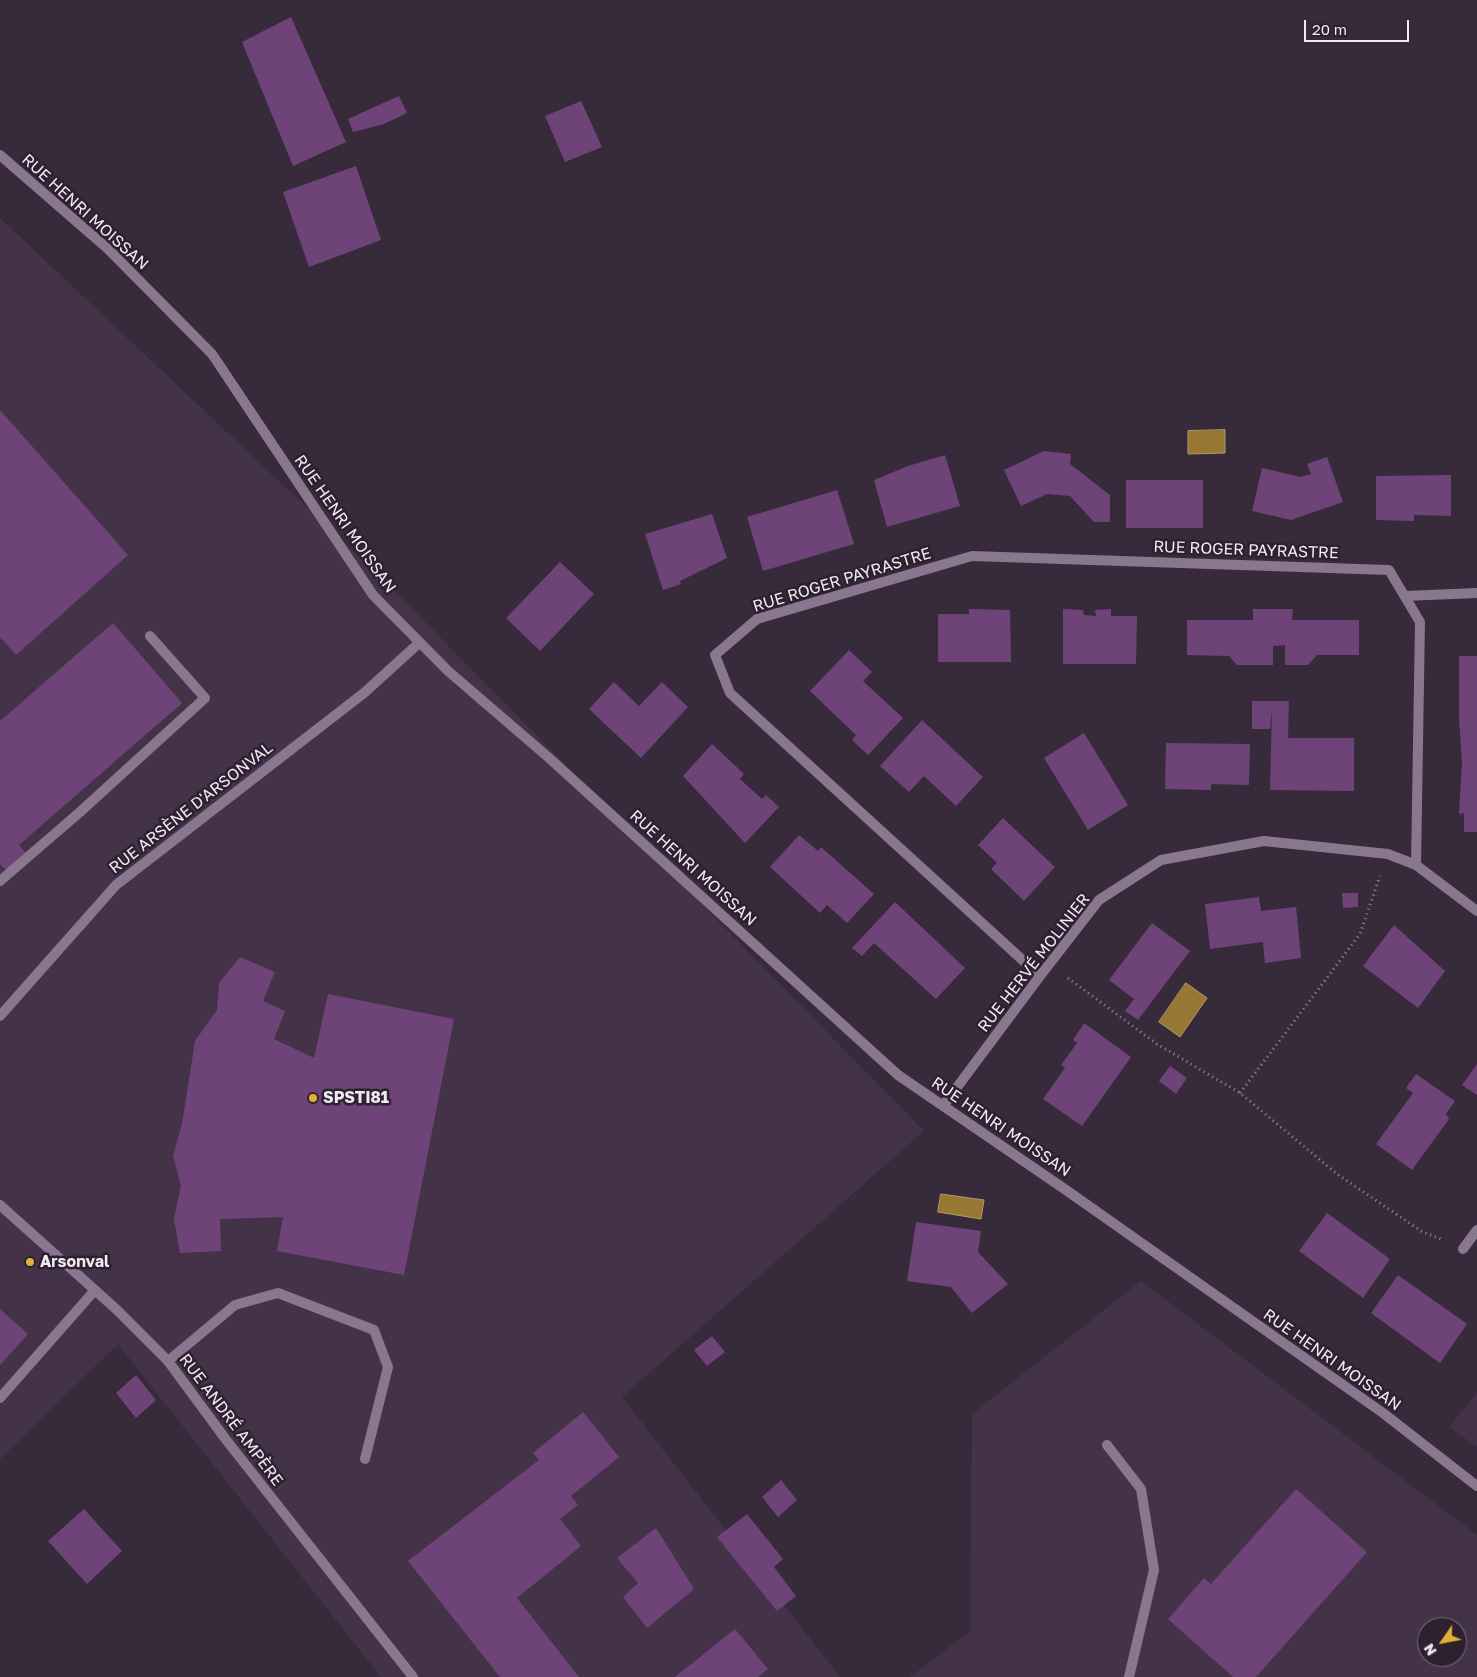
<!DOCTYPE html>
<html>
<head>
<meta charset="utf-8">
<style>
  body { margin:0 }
  #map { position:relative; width:1477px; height:1677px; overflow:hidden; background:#372a3b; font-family:"Golos Text",sans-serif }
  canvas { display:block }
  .north { position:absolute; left:1417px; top:1617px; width:50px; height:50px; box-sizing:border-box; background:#2d2130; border:1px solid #7b717e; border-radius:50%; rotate:237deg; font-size:14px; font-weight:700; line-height:20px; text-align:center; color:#f1e9f3 }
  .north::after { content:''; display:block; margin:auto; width:18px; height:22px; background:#e1af34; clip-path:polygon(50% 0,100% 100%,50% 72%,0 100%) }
  .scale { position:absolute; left:1304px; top:20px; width:105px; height:22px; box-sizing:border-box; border:2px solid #f1e9f3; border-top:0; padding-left:6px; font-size:15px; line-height:18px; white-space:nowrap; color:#f1e9f3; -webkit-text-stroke:4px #2d2130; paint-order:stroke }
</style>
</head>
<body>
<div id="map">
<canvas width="1477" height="1677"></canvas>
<div class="north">N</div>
<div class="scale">20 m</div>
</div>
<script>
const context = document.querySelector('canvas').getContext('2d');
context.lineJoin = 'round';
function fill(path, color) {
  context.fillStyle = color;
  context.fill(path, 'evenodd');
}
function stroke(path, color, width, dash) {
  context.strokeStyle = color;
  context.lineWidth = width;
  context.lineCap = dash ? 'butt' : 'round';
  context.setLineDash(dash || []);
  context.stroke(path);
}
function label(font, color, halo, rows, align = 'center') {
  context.font = font + ' "Golos Text",sans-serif';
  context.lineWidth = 5;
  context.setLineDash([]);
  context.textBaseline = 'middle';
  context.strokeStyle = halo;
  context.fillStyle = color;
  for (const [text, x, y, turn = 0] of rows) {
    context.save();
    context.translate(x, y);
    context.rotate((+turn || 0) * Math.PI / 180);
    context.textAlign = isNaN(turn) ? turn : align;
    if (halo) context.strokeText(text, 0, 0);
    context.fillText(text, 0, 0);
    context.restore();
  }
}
fill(new Path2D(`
  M0 218 389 585 924 1131 622 1397 840 1677H381L118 1344 0 1459Z
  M1141 1281 1477 1535V1677H910L970 1631 972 1414ZM1427 1627H1457V1657H1427Z
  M1477 1393V1447L1449 1427Z`), '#443348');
const water = new Path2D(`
  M1225 430V453L1188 454V431Z
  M1186 983 1207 998 1180 1037 1159 1022Z
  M941 1194 984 1200 981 1219 938 1212Z`);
fill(water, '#967832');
stroke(water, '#b19a6c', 1);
fill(new Path2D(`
  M291 17 346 142 293 166 242 42Z
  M399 96 407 113 384 124 353 132 348 119Z
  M581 101 602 147 565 162 545 116Z
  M356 166 381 240 309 267 283 192Z
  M0 410 128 555 16 655 0 637Z
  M1044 451 1071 454 1070 464 1110 495V522H1094L1070 496 1047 494 1021 506 1004 470Z
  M945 455 960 506 887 527 874 480 908 466Z
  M1327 457 1343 502 1291 520 1252 511 1262 468 1301 477 1311 474 1307 464Z
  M1451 475V516L1414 515V521L1376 520V476Z
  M1126 480H1203V528H1126Z
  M837 490 854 544 763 571 747 517Z
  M712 514 727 558 680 581 681 584 663 590 645 534Z
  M560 562 594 594 540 651 506 618Z
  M969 609 1010 610 1011 662H938V614H969Z
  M1063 609 1083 610 1084 615 1096 616 1095 610 1111 609V616H1137L1136 664H1063Z
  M1253 609H1293L1292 620H1359V655H1317L1308 665H1285V645L1273 646V665H1237L1229 656 1187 655V620H1253Z
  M113 623 182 703 19 845 26 853 6 870 0 864V721Z
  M849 650 872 672 863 681 903 718 868 755 852 740 856 735 810 691Z
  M1459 656H1477V832H1464V813L1459 814 1462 763 1459 719Z
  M614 682 639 706 662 682 688 707 641 758 589 709Z
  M1252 701H1289L1288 738H1354V791L1270 790 1272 709 1270 729H1252Z
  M922 720 983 777 956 806 924 776 909 792 880 766Z
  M1084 733 1128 805 1088 830 1044 758Z
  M1166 743 1250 744 1249 785 1211 784V790L1165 789Z
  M712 744 744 774 740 779 762 799 766 795 779 807 745 843 683 776Z
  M1003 818 1055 867 1024 901 991 869 997 863 978 845Z
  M799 835 818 851 821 847 874 894 847 923 827 905 820 913 770 867Z
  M1342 893H1358V907L1343 908Z
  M1259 897 1261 911 1296 907 1301 958 1265 963 1263 942 1210 949 1205 904Z
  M895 902 965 968 936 999 874 943 862 956 852 948Z
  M1152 923 1190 951 1138 1020 1125 1011 1134 999 1109 980Z
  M1394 925 1445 971 1418 1008 1363 966Z
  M240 957 275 972 263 1001 285 1011 274 1039 314 1058 328 994 454 1019 404 1275 277 1251 283 1217 220 1219 221 1251 180 1253 174 1219 181 1186 173 1156 182 1124 195 1041 217 1010 219 983Z
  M1084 1023 1131 1057 1082 1126 1043 1099 1065 1068 1061 1065 1077 1043 1073 1040Z
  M1477 1064V1095L1462 1085Z
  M1170 1066 1187 1078 1176 1094 1159 1081Z
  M1416 1074 1455 1101 1446 1114 1449 1119 1412 1170 1376 1144 1413 1093 1406 1088Z
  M1327 1213 1390 1259 1363 1298 1299 1251Z
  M916 1222 981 1231 978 1252 1008 1284 972 1313 951 1287 907 1281Z
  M1398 1275 1467 1324 1440 1363 1371 1313Z
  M0 1309 28 1334 0 1365Z
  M712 1336 725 1352 707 1366 694 1350Z
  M136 1375 156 1400 136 1418 116 1393Z
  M583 1412 619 1457 571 1496 578 1505 560 1519 581 1546 517 1598 579 1677H500L408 1561 539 1460 533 1453Z
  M781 1480 797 1500 778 1517 762 1497Z
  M1296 1489 1367 1552 1256 1677H1233L1168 1619 1204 1578 1211 1584Z
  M84 1509 122 1551 87 1584 48 1541Z
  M747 1514 783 1559 774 1567 796 1596 777 1611 717 1537Z
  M656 1528 694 1589 647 1628 623 1597 638 1583 617 1558Z
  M735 1629 768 1669 758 1677H675Z`), '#6e4478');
stroke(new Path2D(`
  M1068 978 1157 1044 1240 1093 1337 1174 1421 1231 1443 1240
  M1240 1093 1360 934 1380 876`), '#968c99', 3, [1, 4]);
stroke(new Path2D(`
  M0 881 80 812 205 698 150 636
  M168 1361 235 1305 278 1293 374 1330 388 1367 365 1459
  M0 1398 95 1290
  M1107 1445 1141 1489 1154 1570 1129 1677`), '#8a768f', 10);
stroke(new Path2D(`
  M0 155 108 249 212 354 373 595 448 671 548 757 898 1075 1066 1190 1383 1413 1477 1486
  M1405 596 1477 593
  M1040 976 730 693 715 655 757 619 972 556 1389 570 1420 622 1416 865
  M0 1016 116 885 364 693 419 643
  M943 1106 1040 976 1099 900 1161 860 1264 841 1388 854 1416 865 1477 911
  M0 1205 116 1309 168 1361 227 1441 413 1677
  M1463 1249 1477 1230`), '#8a768f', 10);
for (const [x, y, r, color] of [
  [313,1098,5,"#e1af34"],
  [30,1262,5,"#e1af34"]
]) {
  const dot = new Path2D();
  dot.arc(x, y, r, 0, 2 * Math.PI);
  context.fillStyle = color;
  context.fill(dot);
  stroke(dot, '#2d2130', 2);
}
label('16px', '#f1e9f3', '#2d2130', [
  ["RUE HENRI MOISSAN",85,212,42],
  ["RUE HENRI MOISSAN",345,524,55],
  ["RUE ROGER PAYRASTRE",1246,550,2],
  ["RUE ROGER PAYRASTRE",842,580,-17],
  ["RUE ARSÈNE D'ARSONVAL",191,808,-38],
  ["RUE HENRI MOISSAN",693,868,42],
  ["RUE HERVÉ MOLINIER",1034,963,-52],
  ["RUE HENRI MOISSAN",1001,1127,34],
  ["RUE HENRI MOISSAN",1332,1360,35],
  ["RUE ANDRÉ AMPÈRE",231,1420,53]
]);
label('bold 16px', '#f1e9f3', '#2d2130', [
  ["SPSTI81",323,1098],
  ["Arsonval",40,1262]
], 'left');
</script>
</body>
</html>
